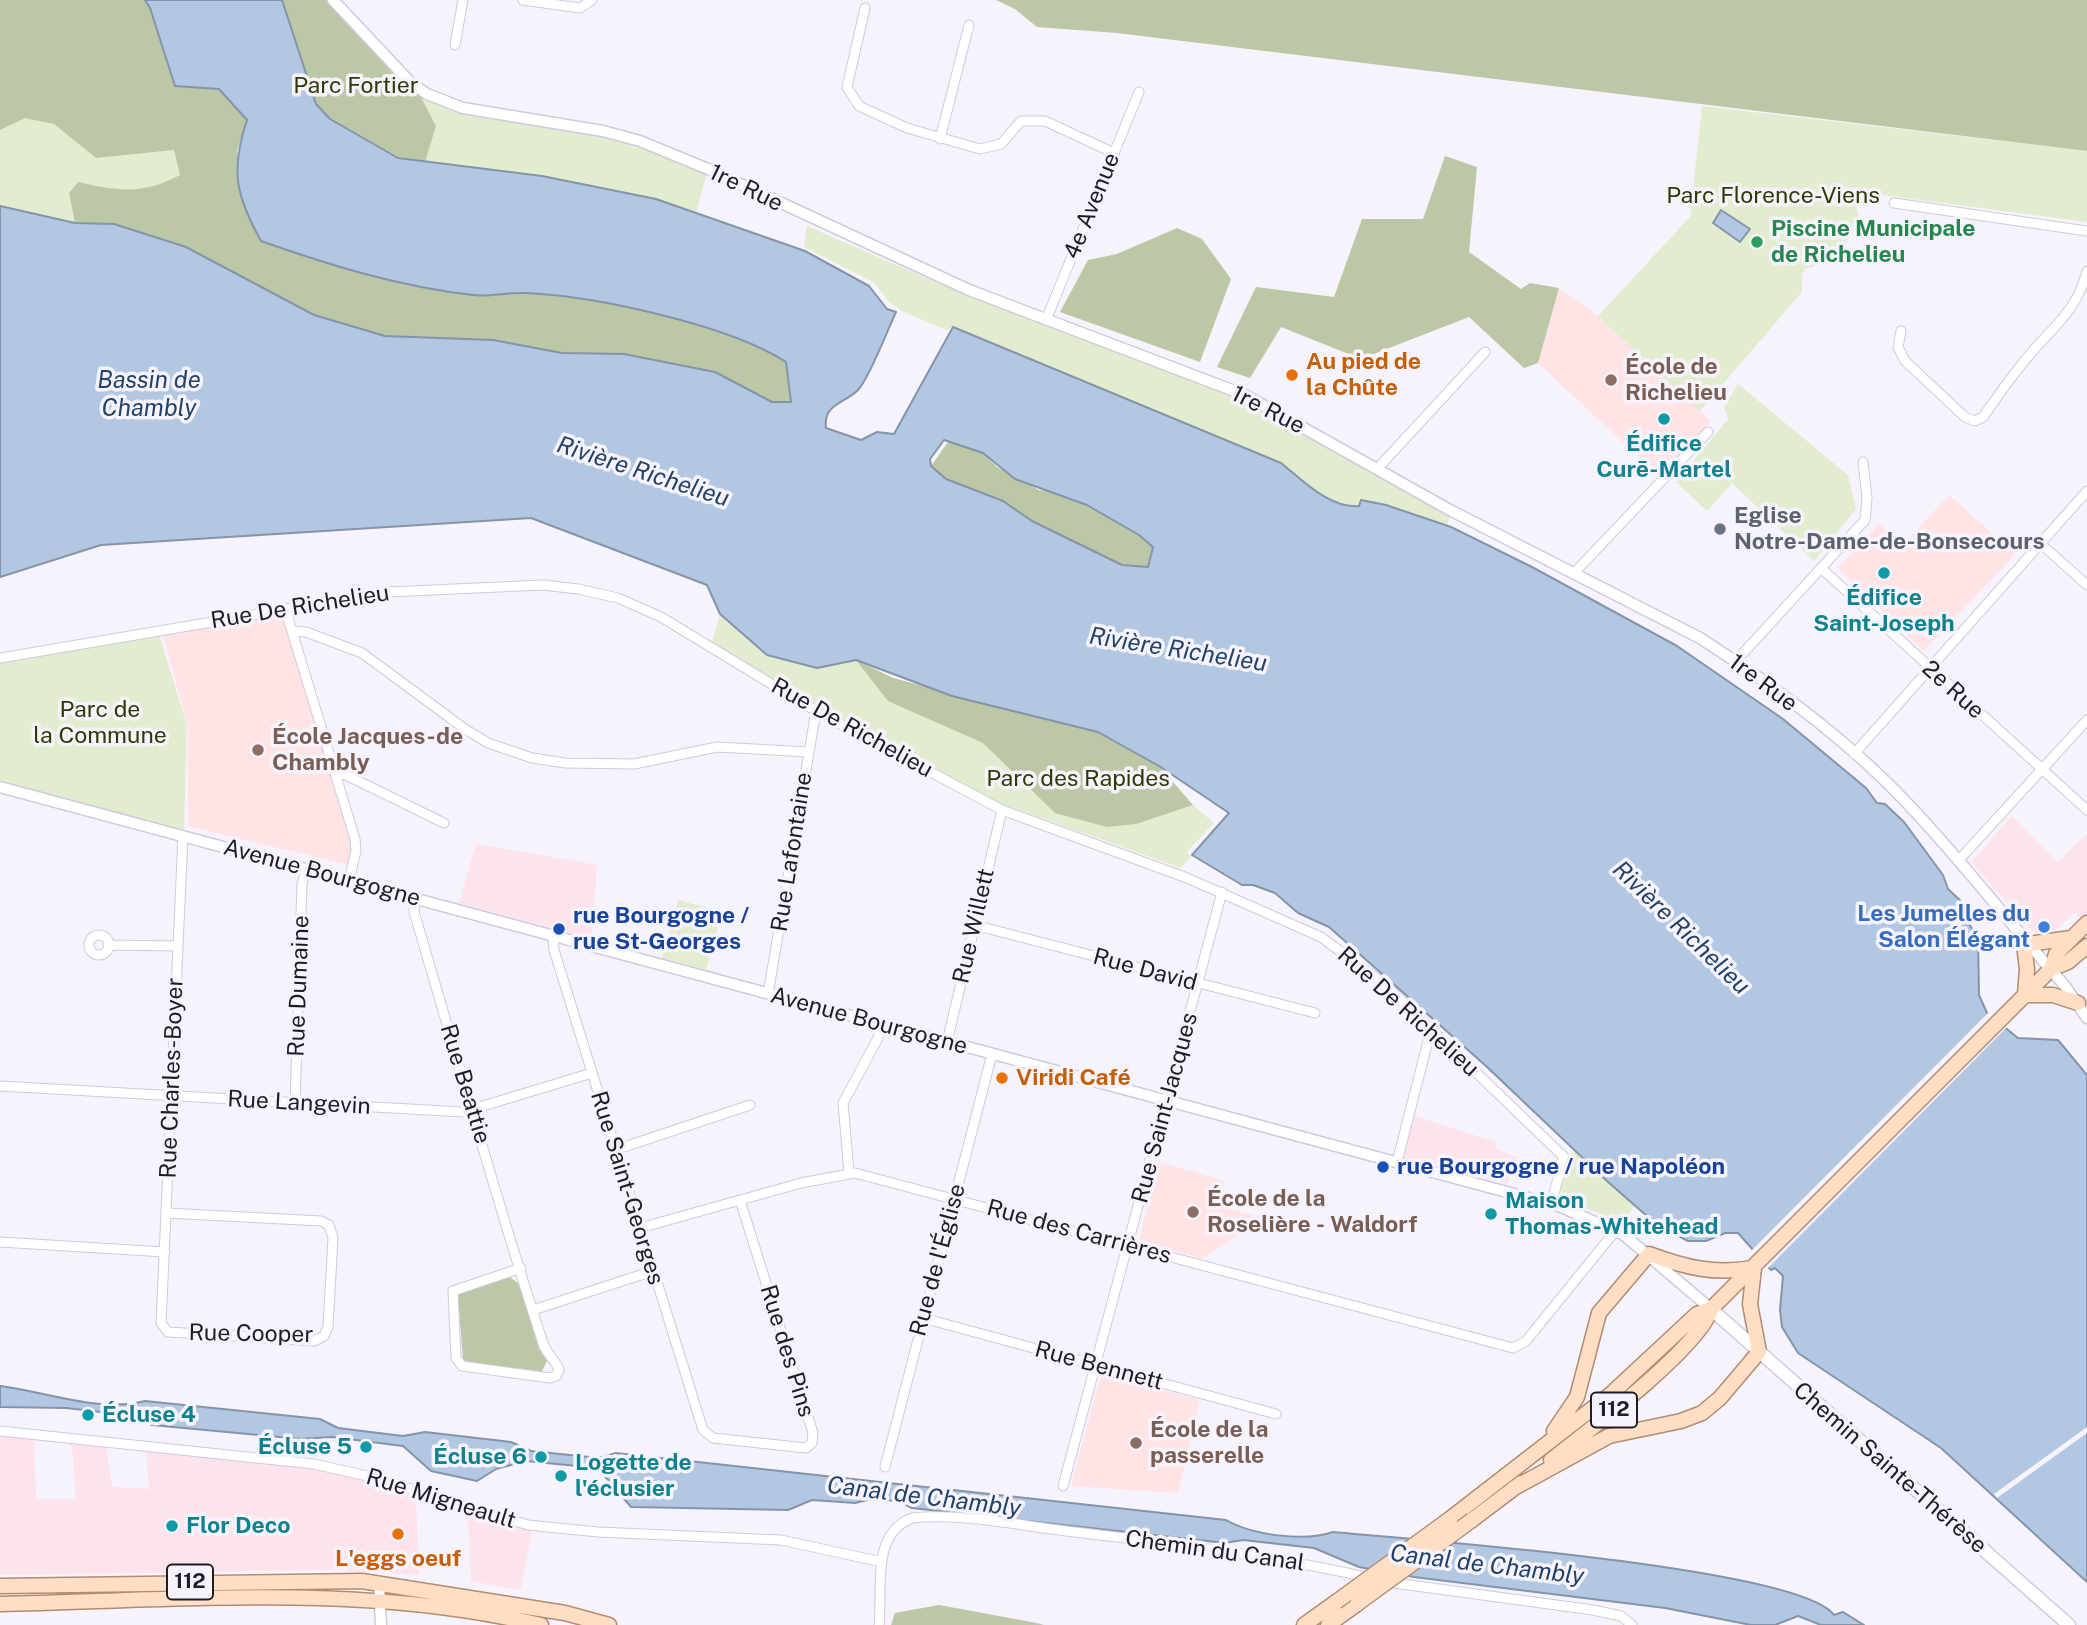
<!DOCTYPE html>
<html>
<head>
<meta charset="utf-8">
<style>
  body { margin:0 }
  canvas { display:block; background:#f6f3fc }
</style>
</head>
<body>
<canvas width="2087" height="1625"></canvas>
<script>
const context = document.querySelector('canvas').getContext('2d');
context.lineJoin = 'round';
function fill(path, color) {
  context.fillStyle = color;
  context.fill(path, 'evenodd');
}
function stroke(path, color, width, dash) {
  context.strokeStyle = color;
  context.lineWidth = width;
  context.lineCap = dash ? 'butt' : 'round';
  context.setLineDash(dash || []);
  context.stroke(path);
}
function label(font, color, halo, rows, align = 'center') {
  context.font = font + ' "Public Sans",sans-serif';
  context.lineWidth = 7;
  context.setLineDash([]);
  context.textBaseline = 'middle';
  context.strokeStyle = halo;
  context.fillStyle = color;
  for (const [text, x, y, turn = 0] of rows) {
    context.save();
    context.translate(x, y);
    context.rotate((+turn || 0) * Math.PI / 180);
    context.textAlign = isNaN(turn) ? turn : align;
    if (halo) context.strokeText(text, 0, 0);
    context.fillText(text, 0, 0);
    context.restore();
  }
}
fill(new Path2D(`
  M2012 816 2058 862 2087 834V922L2073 913 2057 929 2040 935 2031 930 1971 862Z
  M476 844 597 865 592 939 459 903Z
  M1414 1116 1496 1142V1149L1516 1157 1507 1184 1408 1158 1404 1152Z
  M0 1436 34 1439 36 1499H76L72 1448 69 1442 106 1445 112 1487 149 1489 146 1449 299 1465 375 1483 416 1498 419 1575 333 1570 0 1575Z
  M468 1515 532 1530 521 1590 471 1581Z`), '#fde3ec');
fill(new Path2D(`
  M1559 288 1598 316 1711 421 1660 477 1538 363Z
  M1949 495 2015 554 1924 651 1838 568 1879 524 1903 545Z
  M287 613 355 844 349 865 188 826V727L163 635Z
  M1159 1162 1225 1181 1218 1206 1263 1218 1202 1259 1139 1241Z
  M1105 1375 1200 1400 1178 1493 1071 1486 1100 1378Z`), '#ffe3e5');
fill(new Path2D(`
  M308 0 410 82 463 108 603 131 708 169 696 213 656 199 398 158 330 119 316 104 287 18Z
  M1702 106 2087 151V222L1889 196 1864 190C1849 200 1860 211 1860 225L1829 262 1805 269 1802 275V292L1700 411 1598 316 1690 217Z
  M25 117 54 124 96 158 174 150 180 175C142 195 118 191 77 182L69 193 75 223 0 206V130Z
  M807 226 963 294 1046 320 1245 395 1450 515 1447 526 1386 505 1361 500 1360 506C1330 508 1302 480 1281 463L953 327 947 330 904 312 889 302 873 282 804 247Z
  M1738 384 1848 475 1856 509 1814 561 1732 483 1707 511 1676 482 1728 419 1724 407Z
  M720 614 767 655 817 668 856 660 893 678 1159 766 1193 805 1214 823 1186 853 1191 856 1181 868 994 801 812 704 712 643Z
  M158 631 187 725 184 830 0 781V658Z
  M678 900 722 912 706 970 662 958Z
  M1574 1150 1635 1205 1629 1213 1642 1230 1640 1235 1610 1218 1561 1198 1560 1192Z`), '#e2eccf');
fill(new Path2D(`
  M0 0H145L247 121 237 151 261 241C329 265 400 287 473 295 490 297 508 292 526 293 596 296 729 325 787 362L791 402H772L715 372 625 354 562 353 493 340 385 336 314 315 186 247 114 224 75 223 69 193 78 182C118 191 142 195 180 175L174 150 96 158 54 124 25 118 0 130Z
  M282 0H329L415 86 436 126 425 162 398 157 330 119 316 104Z
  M996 0H2087V151L1117 33 1037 27 1015 9Z
  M1445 156 1477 167 1469 252 1521 289 1530 283 1559 288 1538 363 1524 368 1469 317 1361 359 1281 327 1250 378 1217 367 1256 287 1334 297 1362 219H1423Z
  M1177 228 1202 239 1231 279 1200 362 1060 312 1088 260 1117 254Z
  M948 442 983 453 997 467 1039 490 1057 492 1087 505 1139 535 1153 547 1148 567 1122 565 1032 521 1003 501 946 479 931 466Z
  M856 660 893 678 1098 732 1159 766 1193 805 1136 824 1107 827 1055 813 983 743 888 701Z
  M510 1277 519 1284 539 1349 547 1361 542 1371 469 1363 463 1359 458 1297 460 1293Z
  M939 1605 1037 1623 1044 1625H891L895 1613Z`), '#bcc7a6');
const water = new Path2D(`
  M145 0H282L316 104 330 119 398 158 542 176 656 199 805 251 869 286 887 309 896 312C888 329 869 379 858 390 844 404 823 404 826 428L861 440 877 432 894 434 953 327 1281 463C1302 480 1330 509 1359 506L1361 500 1386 505 1451 527 1532 567 1677 646 1783 719 1866 788 1877 803 1885 804 1904 822 1943 875 1948 889 1965 905 1968 922 1978 939 1979 995 1987 1013 2018 1038 2058 1040 2087 1075V1582L1941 1448 1798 1353 1782 1327 1780 1310 1783 1276 1775 1268 1771 1270 1738 1233H1725L1706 1241H1688L1656 1224 1608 1182 1486 1066 1329 927 1298 913 1275 893 1253 885H1242L1192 855 1229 813 1159 766 1098 732 952 696 856 660 817 668 767 655 720 614 707 585 531 518 101 545 0 577V206L75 223 114 224 186 247 314 315 385 336 493 340 562 353 624 354 715 372 772 402H791L786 362C729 325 595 296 526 293 508 292 490 297 473 295 400 287 329 265 261 241 236 196 230 171 247 120L219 89 175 86 150 8ZM944 440 983 453 1015 479 1087 505 1139 535 1153 547 1148 567 1122 565 1032 521 1003 501 946 479 931 466 930 459Z
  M1721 210 1750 229 1740 242 1713 223Z
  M0 1386C47 1392 99 1413 145 1401L320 1419 338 1428 403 1436 425 1432 511 1442 531 1451 599 1458 616 1453 1226 1520C1252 1535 1304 1542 1333 1532 1408 1539 1800 1567 1834 1615L1843 1612 1864 1625H1821L1798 1616 1775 1625H1751L1665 1608 1414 1577 1359 1567 1314 1548 1243 1540 1225 1543 912 1508 898 1501 871 1499 855 1503 812 1500 788 1510 631 1507 598 1468 526 1461 496 1469 477 1481 431 1471 403 1446 332 1437 301 1439 152 1425 127 1415 66 1408 0 1407Z`);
fill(water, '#b1c7e2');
stroke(water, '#8594a9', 2);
fill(new Path2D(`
  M1990 1011 2007 1027 1766 1270 1747 1249 1751 1251Z
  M2087 1427V1433L1997 1498 1994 1494Z`), '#f6f3fc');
const minor = new Path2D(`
  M523 0 580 8 592 0
  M865 8 847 87 859 106 907 128 980 149 1001 144 1021 121H1045L1114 153
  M455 45 463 0
  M940 139 969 25
  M1894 203 2087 231
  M1046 320 1139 92
  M1901 331 1898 347 1905 361 1965 417 1975 421 1983 417C1996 399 2008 381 2022 364 2048 330 2076 315 2087 271
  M1378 468 1485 352
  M2041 544 2087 585
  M1821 568 2087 810
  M1575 572 1708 432
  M285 608 355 839 356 851 349 880
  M292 631 306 632 362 653 465 729 488 743 532 758 565 763 634 764 717 747 809 752
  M0 658 388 592 543 585 578 589 618 598 661 617 816 711 1002 810 1187 878 1321 937 1384 984 1564 1157 1551 1204
  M1736 661 1865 520 1867 498 1863 462
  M1854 754 2087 491
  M334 772 346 775 444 823
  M1958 861 2087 720
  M415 899 414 912C457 1056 496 1201 543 1343 546 1354 556 1360 559 1370L556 1376 550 1378 462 1366 456 1358 453 1291 521 1268
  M974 925 1315 1013
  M89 945a10 10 0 1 1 20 0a10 10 0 1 1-20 0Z
  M553 936 554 950 703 1430 713 1438 806 1448 812 1443 813 1433 740 1200
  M108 945 176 946
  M768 994 816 711
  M947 1042 1002 810
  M0 1086 463 1112 592 1073
  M295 1103 302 883 307 869
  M615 1150 750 1105
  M1397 1162 1428 1041 1434 1033
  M849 1173 843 1103 878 1038 882 1024
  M167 1213 321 1221 329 1225 333 1238 328 1327 324 1336 314 1341 168 1332 161 1323 183 836
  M640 1228 801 1183 855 1173 1513 1348 1526 1341 1616 1230
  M0 1242 165 1252
  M533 1310 653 1271
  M923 1318 1276 1414
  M0 1431 314 1464 376 1478 528 1525 598 1532 781 1540 882 1562
  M885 1467 992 1054
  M1063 1486 1222 892
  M1387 1582 1593 1610 1621 1616 1632 1625
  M879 1625C883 1590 870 1534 912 1518 962 1513 1016 1525 1066 1531 1168 1543 1270 1555 1370 1578`);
const tertiary = new Path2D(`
  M333 0 410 82 427 94 463 108 603 131 640 141 708 169 969 290 1245 395 1448 509 1700 638C1773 685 1849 741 1908 804 1963 862 2012 926 2065 986L2087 1018
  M0 787 1559 1206 1624 1235 1711 1309
  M379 1582 381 1625`);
const secondary = new Path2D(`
  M1711 1309 2069 1625`);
const primary = new Path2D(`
  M2023 937 2027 969 2025 995
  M2029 944 2071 938
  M2051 969 2056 954 2087 923
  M2025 995H2053L2078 1003
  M1554 1431 1577 1397 1599 1313 1649 1254C1684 1267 1715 1275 1752 1268
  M1551 1460C1587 1432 1700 1347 1711 1309
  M1514 1488 1609 1436 1681 1421 1702 1413 1720 1398 1759 1352 1750 1304 1754 1268
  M1451 1518 1611 1394 1697 1314 1711 1309 2051 969 2068 962 2087 946
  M1472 1520 1521 1483
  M0 1586 362 1581 565 1613 609 1625
  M0 1604C180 1600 364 1583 541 1625
  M1304 1625 1336 1602
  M1328 1625 1357 1604`);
stroke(minor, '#d0c9df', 11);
stroke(tertiary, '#d0c9df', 13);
stroke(secondary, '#d0c9df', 15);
stroke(primary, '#b08c72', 17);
stroke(minor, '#fff', 9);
stroke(tertiary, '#fff', 10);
stroke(secondary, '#fff', 12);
stroke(primary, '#fedec4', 14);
const primaryBridge = new Path2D(`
  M1336 1602 1451 1518
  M1357 1604 1472 1520`);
stroke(primaryBridge, '#b08c72', 17, []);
stroke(primaryBridge, '#fedec4', 14);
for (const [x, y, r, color] of [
  [1757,242,7,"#2e9e5b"],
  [1292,375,7,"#e8710a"],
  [1611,380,7,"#8d6e63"],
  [1664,419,7,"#0f9aa8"],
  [1720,529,7,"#6b7280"],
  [1884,573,7,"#0f9aa8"],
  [258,750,7,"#8d6e63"],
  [2044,927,7,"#3f7fe0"],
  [559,929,7,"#1a4fb4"],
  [1002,1078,7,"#e8710a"],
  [1383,1167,7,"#1a4fb4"],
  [1193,1212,7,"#8d6e63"],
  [1491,1214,7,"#0f9aa8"],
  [88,1415,7,"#0f9aa8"],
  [1136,1443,7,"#8d6e63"],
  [366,1447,7,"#0f9aa8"],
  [541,1457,7,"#0f9aa8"],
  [561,1476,7,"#0f9aa8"],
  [172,1526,7,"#0f9aa8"],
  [398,1534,7,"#e8710a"]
]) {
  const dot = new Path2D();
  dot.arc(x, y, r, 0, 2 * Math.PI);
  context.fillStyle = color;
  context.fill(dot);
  stroke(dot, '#f6f3fc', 2.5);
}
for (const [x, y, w] of [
  [1614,1410,46],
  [190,1582,46]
]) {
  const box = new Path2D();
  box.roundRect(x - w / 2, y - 17.5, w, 35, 5);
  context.fillStyle = '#f6f3fc';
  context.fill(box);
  stroke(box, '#1f1c24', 2);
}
label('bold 21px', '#1f1c24', null, [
  ["112",1614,1410],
  ["112",190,1582]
]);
label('23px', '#2e3a04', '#f6f3fc', [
  ["Parc Fortier",356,86],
  ["Parc Florence-Viens",1773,196],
  ["Parc de",100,710],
  ["la Commune",100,736],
  ["Parc des Rapides",1078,779]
]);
label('23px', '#1f1c24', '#f6f3fc', [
  ["1re Rue",746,188,26],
  ["4e Avenue",1092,206,-68],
  ["1re Rue",1268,410,27],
  ["Rue De Richelieu",300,607,-9],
  ["1re Rue",1763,683,37],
  ["2e Rue",1953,690,42],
  ["Rue De Richelieu",852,728,29],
  ["Rue Lafontaine",792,852,-81],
  ["Avenue Bourgogne",322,873,15],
  ["Rue Willett",974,926,-77],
  ["Rue David",1145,970,15],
  ["Rue Dumaine",299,986,-88],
  ["Rue De Richelieu",1408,1012,42],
  ["Avenue Bourgogne",869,1021,15],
  ["Rue Charles-Boyer",172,1078,-88],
  ["Rue Beattie",465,1084,73],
  ["Rue Langevin",299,1103,3],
  ["Rue Saint-Jacques",1165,1108,-75],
  ["Rue Saint-Georges",627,1188,73],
  ["Rue des Carrières",1079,1232,15],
  ["Rue de l'Église",938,1260,-75],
  ["Rue Cooper",251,1334,1],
  ["Rue des Pins",787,1351,73],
  ["Rue Bennett",1099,1366,15],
  ["Chemin Sainte-Thérèse",1890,1468,41],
  ["Rue Migneault",441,1499,17],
  ["Chemin du Canal",1215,1551,8]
]);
label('bold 23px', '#27864d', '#f6f3fc', [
  ["Piscine Municipale",1771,229],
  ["de Richelieu",1771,255]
], 'left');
label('bold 23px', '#c56008', '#f6f3fc', [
  ["Au pied de",1306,362],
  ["la Chûte",1306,388],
  ["Viridi Café",1016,1078],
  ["L'eggs oeuf",398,1559,"center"]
], 'left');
label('bold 23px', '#785e54', '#f6f3fc', [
  ["École de",1625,367],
  ["Richelieu",1625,393],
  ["École Jacques-de",272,737],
  ["Chambly",272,763],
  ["École de la",1207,1199],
  ["Roselière - Waldorf",1207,1225],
  ["École de la",1150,1430],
  ["passerelle",1150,1456]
], 'left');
label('bold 23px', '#0d838f', '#f6f3fc', [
  ["Édifice",1664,444,"center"],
  ["Curē-Martel",1664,470,"center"],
  ["Édifice",1884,598,"center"],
  ["Saint-Joseph",1884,624,"center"],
  ["Maison",1505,1201],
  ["Thomas-Whitehead",1505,1227],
  ["Écluse 4",102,1415],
  ["Écluse 5",352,1447,"right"],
  ["Écluse 6",527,1457,"right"],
  ["Logette de",575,1463],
  ["l'éclusier",575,1489],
  ["Flor Deco",186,1526]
], 'left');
label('bold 23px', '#5b616d', '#f6f3fc', [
  ["Eglise",1734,516],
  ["Notre-Dame-de-Bonsecours",1734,542]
], 'left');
label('bold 23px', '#366cbe', '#f6f3fc', [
  ["Les Jumelles du",2030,914],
  ["Salon Élégant",2030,940]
], 'right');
label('bold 23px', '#164399', '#f6f3fc', [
  ["rue Bourgogne /",573,916],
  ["rue St-Georges",573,942],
  ["rue Bourgogne / rue Napoléon",1397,1167]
], 'left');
label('italic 24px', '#224268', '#f6f3fc', [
  ["Bassin de",149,381],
  ["Chambly",149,409],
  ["Rivière Richelieu",643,472,18],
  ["Rivière Richelieu",1178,650,9],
  ["Rivière Richelieu",1681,928,44],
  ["Canal de Chambly",924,1497,7],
  ["Canal de Chambly",1487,1565,7]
]);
</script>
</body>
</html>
